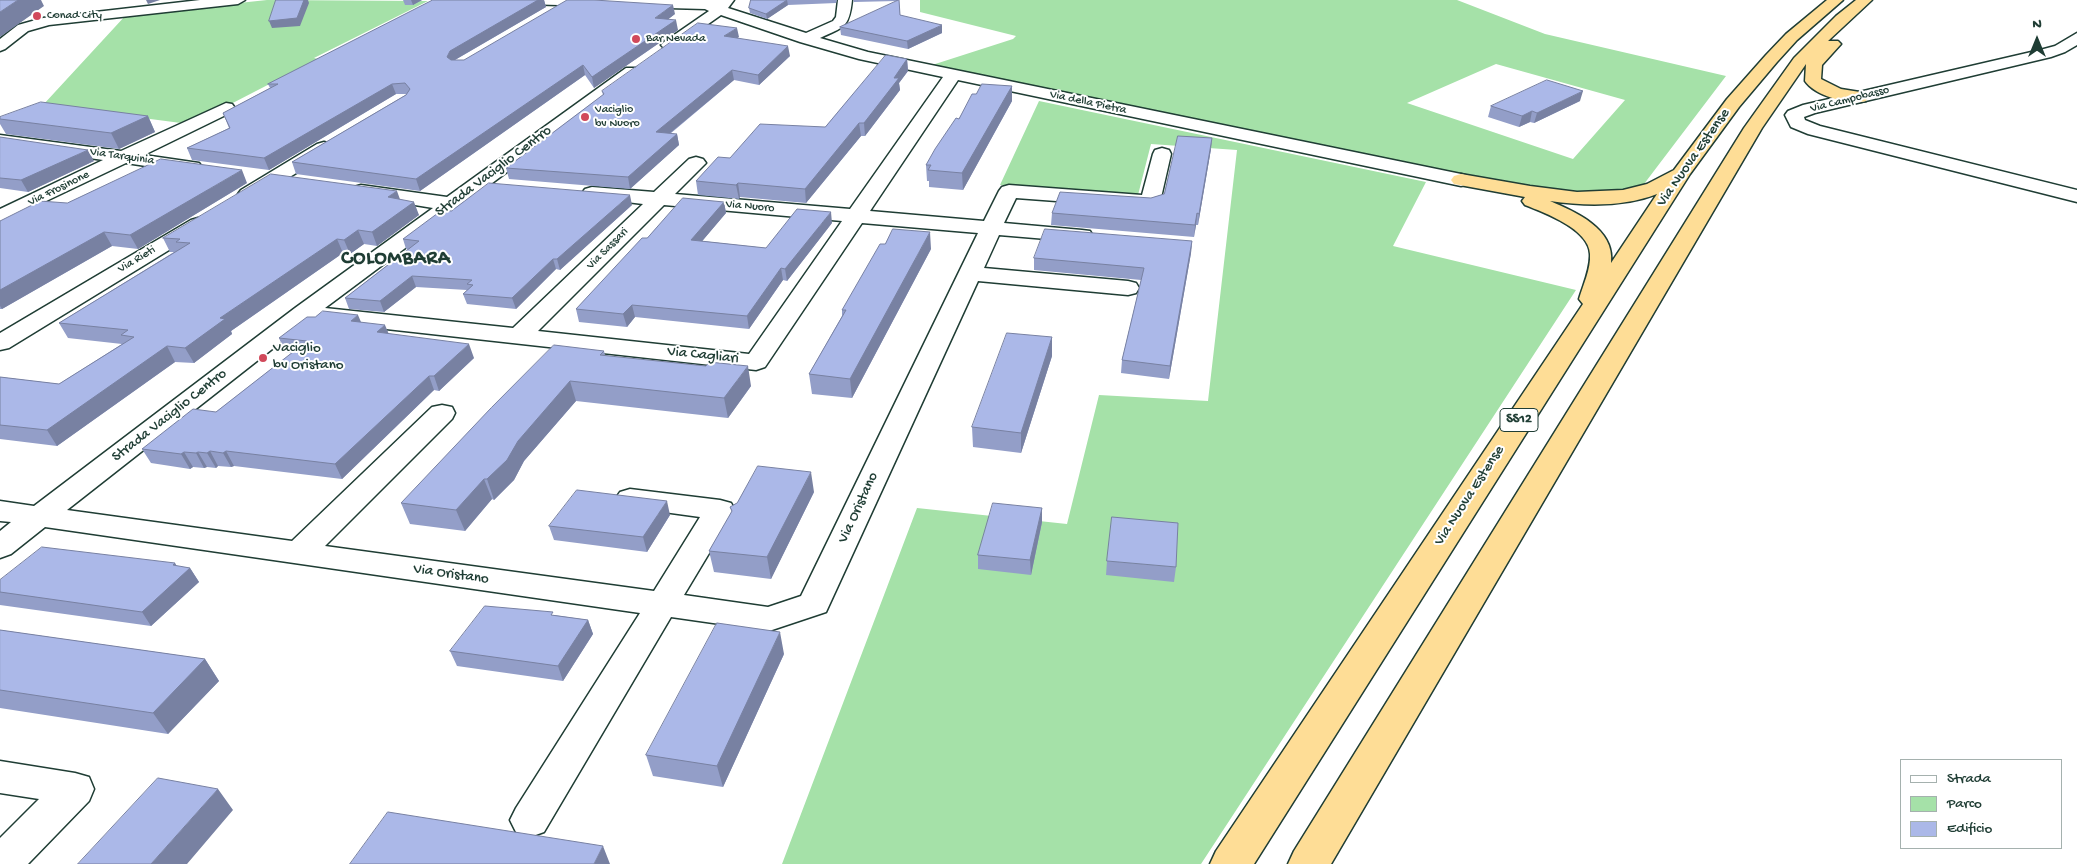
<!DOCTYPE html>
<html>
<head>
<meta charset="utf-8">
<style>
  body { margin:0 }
  #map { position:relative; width:2077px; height:864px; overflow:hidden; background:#fff; font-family:"Gochi Hand",sans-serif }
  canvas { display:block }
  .legend { position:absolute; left:1900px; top:759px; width:162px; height:90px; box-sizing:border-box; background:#fff; border:1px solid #a5b1ae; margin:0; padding:6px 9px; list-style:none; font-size:15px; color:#1f3d34 }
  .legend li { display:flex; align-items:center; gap:10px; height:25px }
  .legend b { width:25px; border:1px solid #a5b1ae }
  .north { position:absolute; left:2012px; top:15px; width:50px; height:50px; -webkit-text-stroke:4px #fff; paint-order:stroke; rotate:0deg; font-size:14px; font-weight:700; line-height:20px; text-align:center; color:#1f3d34 }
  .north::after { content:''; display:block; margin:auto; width:18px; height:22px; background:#1f3d34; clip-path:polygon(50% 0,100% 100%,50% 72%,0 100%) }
</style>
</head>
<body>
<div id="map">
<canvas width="2077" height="864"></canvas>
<ul class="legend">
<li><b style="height:6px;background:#fff"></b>Strada</li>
<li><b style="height:14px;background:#a5e1a8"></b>Parco</li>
<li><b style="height:14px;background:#abb8e8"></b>Edificio</li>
</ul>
<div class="north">N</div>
</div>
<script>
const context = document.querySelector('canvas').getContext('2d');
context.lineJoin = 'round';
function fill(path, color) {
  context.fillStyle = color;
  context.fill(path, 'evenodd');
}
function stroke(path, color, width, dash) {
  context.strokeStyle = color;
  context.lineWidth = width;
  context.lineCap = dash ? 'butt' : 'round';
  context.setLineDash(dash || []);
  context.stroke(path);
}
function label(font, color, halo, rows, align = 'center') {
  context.font = font + ' "Gochi Hand",sans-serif';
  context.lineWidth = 4;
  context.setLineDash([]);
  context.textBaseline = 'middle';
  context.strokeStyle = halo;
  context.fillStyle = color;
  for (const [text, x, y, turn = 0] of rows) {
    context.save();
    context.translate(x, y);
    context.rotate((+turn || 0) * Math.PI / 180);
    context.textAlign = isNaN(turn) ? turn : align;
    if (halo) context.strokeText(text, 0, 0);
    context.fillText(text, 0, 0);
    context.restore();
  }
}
fill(new Path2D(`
  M267 0 428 1 314 58 318 59 225 107 217 106 181 123 43 105 126 15Z
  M920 0H1457L1545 34 1726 76 1641 188 1614 193 1587 194 1560 191 1454 173 929 66 1013 39 1016 36 920 12ZM1496 64 1625 100 1573 159 1407 103Z
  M1039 101 1426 182 1393 246 1576 290 1201 864H782L917 508 1067 524 1099 395 1208 401 1237 150 1151 144 1138 195 1000 185Z`), '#a5e1a8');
const minor = new Path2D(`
  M200 0H245L238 4 49 25 28 31 5 49 0 51V39L18 25 43 18Z
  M515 0H734L728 8 806 33 833 21 836 17 838 0H852C849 28 844 27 820 38L868 52 1461 174 1468 176 1471 180 1468 184 1461 186 958 80 870 211 984 221 999 191 1002 187 1009 185 1142 195 1153 154 1155 150 1162 148 1169 150 1171 154 1160 202 1157 206 1150 208 1016 198 1004 223 1082 230 1090 231 1093 236 1090 241 1082 242 999 235 984 268 1128 281 1136 283 1139 288 1136 293 1128 295 978 281 826 612 769 631 671 617 544 832 530 837 516 832 510 820 516 808 640 613 45 527 11 554 0 558V531L11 522 0 521V501L34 506 295 308 433 208 354 195 351 191 354 187 361 185 447 197 626 68H638L640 71 638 74 325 308 513 328 643 204 585 197 582 193 585 189 592 187 654 192 689 159 696 157 703 159 706 163 675 194 850 209 943 77 859 59 800 42 721 15 674 48H664L661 45 664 42 709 11 705 9 522 4ZM664 205 842 221 749 354 538 331ZM862 223 978 233 801 596 768 607 684 595 735 510 731 503 720 500 630 489 620 492 615 499 620 506 700 517 654 591 325 546 452 419 455 413 452 407 442 405 432 407 292 541 67 510 313 317 315 320 323 322 756 370 765 367Z
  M2077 33V45L2065 52 2051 57 1815 113 1804 117 1805 120 1820 126 2077 190V202L1808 134 1791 127 1785 115 1788 111 1803 105 2040 50 2055 46Z
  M226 103 232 104 235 108 232 112 144 155 199 163 202 167 199 171 192 173 126 163 0 223V209L103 160 0 145V135L121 151Z
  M324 142 331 144 333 148 331 152 255 198 248 200 241 198 238 194 241 190 317 144Z
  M198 218 205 220 208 224 205 228 9 348 0 350V333L191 220Z
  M0 761 75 773 89 777 94 789 89 801 28 864H0V838L39 799 0 793Z`);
const highway = new Path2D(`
  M1827 0H1843L1797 40 1777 62 1739 107 1690 174 1254 864H1210L1216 851 1583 304 1579 299C1583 285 1591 269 1590 254 1589 229 1545 213 1525 205L1522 201 1525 197 1454 184 1451 180 1454 176 1461 174 1530 186 1577 192 1623 190 1647 184 1674 170 1727 99 1766 55 1786 34ZM1657 194 1611 263C1615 229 1576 212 1550 201 1585 206 1624 207 1657 194Z
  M1856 0H1872L1828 41H1838L1841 44 1822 65 1821 79 1841 89 1866 93 1868 97 1866 101C1849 105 1815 96 1805 81L1806 64 1762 128 1331 864H1288L1294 851 1744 128 1794 58 1836 16Z`);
stroke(minor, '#1f3d34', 3);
stroke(highway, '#1f3d34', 3);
fill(minor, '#fff');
fill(highway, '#fedd96');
fill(new Path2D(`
  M403 0H422L413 5H405Z
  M433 0H544L546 7 455 60H464L675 14 668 19 678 30 594 88 585 75 420 191 296 174 292 162 407 94H396L269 170 192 160 187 148 229 128 223 113 270 88 268 84Z
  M751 0H837L836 3 788 5 767 19 750 13 749 8Z
  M853 0H899L900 15 942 33 908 49 841 35 840 27 897 1 854 2Z
  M739 37 737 38 790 56 759 85 734 80 670 134H677L679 145 630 189 509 179 506 168 603 95 602 91Z
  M907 59 908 71 899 83 900 90 865 136H861L806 203 740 197 739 199 698 195 696 181 730 158 825 127Z
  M1012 86V101L963 190 929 187V181H927L926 165 976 94Z
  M1580 101 1534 123 1530 122 1519 127 1488 117 1491 106Z
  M148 116 155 132 119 149 6 134 0 124V117Z
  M0 137 94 161 28 192 0 188Z
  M1211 149 1198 225H1196L1194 237 1051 225 1052 213 1151 198 1164 194Z
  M247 183 138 249 112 246 2 309H0V221Z
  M400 199 419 215 377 246 364 244 350 254 343 253 231 331 232 334 194 363 175 362 57 446 0 439V377L59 384 122 344 68 338 59 323 174 252H170L163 238Z
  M724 202 726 213 702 241 766 248 832 223 787 281 783 280 749 329 635 317 627 327 579 322 576 309 647 238Z
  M632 205 560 270 556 269 516 309 467 304 463 294 467 290 416 287 384 312 349 309 345 298 408 249H406L403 239 451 211Z
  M1192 241 1191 253 1169 379 1121 373 1122 360 1141 280 1034 270V258Z
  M931 249 852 398 812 394 809 374 842 316V310Z
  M361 322 389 334 474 358 439 391 434 390 342 479 234 466 231 467 218 466 216 468 207 467 204 468 193 467 190 469 151 463 142 449 216 412 292 353 285 352 279 338Z
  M1052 337V356L1021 453 973 447 972 427Z
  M604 351 605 355 751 386 728 418 576 401 524 461 514 480 494 500 492 499 465 531 410 524 401 503Z
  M814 492 771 579 714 572 709 551 732 512 730 507Z
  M1042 508V522L1031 575 978 569V555Z
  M670 515 647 552 554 540 549 526Z
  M1107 561 1176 567 1174 582 1106 575Z
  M175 563 176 566 190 568 199 582 151 626 0 605V580Z
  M554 615 588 620 593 634 563 681 457 666 450 651Z
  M0 630 205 659 219 681 168 734 0 708Z
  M784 654 723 787 653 776 646 755Z`), '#939ec8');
fill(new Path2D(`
  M18 0H41L44 6 0 37V12Z
  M146 0H160L148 4Z
  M304 0H308L309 3 300 26 272 28 269 21Z
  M411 0H422L413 5Z
  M538 0H544L546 7 453 61 450 67 447 57 450 51Z
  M787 0 788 5 767 19 766 14Z
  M673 5 675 14 657 28 655 18Z
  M676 20 678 30 594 88 592 77Z
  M942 25V33L908 49 907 41Z
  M737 28 739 37 726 46 724 36Z
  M788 46 790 56 759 85 758 75Z
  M907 59 908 71 899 83 900 90 865 136 864 123 894 78Z
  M583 65 585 75 420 191 416 179Z
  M732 70 734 80 658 143 656 132Z
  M392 84 396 94 269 170 264 158Z
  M1012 86V101L963 190 962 173Z
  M1583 91 1580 101 1534 123 1537 113Z
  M1532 111 1530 122 1519 127 1522 116Z
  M148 116 155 132 119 149 111 133Z
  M859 123 861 136 806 203 805 189Z
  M677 134 679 145 630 189 628 177Z
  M1212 138 1211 149 1198 225 1199 214Z
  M88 150 94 161 28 192 21 180Z
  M242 170 247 183 138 249 130 235Z
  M738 183 740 197 739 199 736 185Z
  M397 191 402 205 388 197Z
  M630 195 632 205 560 270 557 259Z
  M414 202 419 215 377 246 372 232Z
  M724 202 726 213 693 252 691 240Z
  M831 212 832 223 787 281 785 269Z
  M1197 213 1196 225 1194 237 1195 225Z
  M358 230 364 244 350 254 344 240Z
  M104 232 112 246 2 309 0 306V290Z
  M930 232 931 249 852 398 850 379Z
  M337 239 343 253 231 331 232 334 194 363 185 348 220 318Z
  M1192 241 1191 253 1169 379 1170 366Z
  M553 259 556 269 516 309 512 298Z
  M781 268 783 280 749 329 747 316Z
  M412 276 416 287 384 312 380 301Z
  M632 305 635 317 627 327 623 314Z
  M358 315 364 329 351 321Z
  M385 325 391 339 377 332Z
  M1052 337V356L1021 453V433Z
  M469 344 474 358 439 391 434 376Z
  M167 346 175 362 57 446 47 430Z
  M748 366 751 386 728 418 724 398Z
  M429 376 434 390 342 479 335 464Z
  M570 381 576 401 524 461 514 480 494 500 487 479 518 441Z
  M210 451 218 466 216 468 207 453Z
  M226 451 234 466 231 467 223 453Z
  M184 452 193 467 190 469 181 454Z
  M198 452 207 467 204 468 196 453Z
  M811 472 814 492 771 579 767 557Z
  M484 479 492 499 465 531 456 510Z
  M667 501 670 515 647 552 643 537Z
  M1042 508V522L1031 575 1030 560Z
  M175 563 182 575 190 568 199 582 151 626 142 612Z
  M588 620 593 634 563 681 558 666Z
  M780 632 784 654 723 787 717 766Z
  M205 659 219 681 168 734 153 713Z
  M218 789 233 810 187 864H151Z
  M603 846 610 864H594Z`), '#7881a2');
const building = new Path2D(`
  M0 0H18L0 12Z
  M276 0H304L297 18 269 21Z
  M433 0H538L450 51 447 57 451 60H464L567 0H594L673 5 655 18 676 20 592 77 583 65 416 179 292 162 406 95 410 89 405 83 392 84 264 158 187 148 230 128 223 113 278 84H268Z
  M751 0H787L766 14 749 8Z
  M899 0 900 15 942 25 907 41 840 27Z
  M698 23 737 28 724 36 788 46 758 75 732 70 656 132 677 134 628 177 506 168 604 94 602 91Z
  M886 55 907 59 894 78H899L864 123H859L805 189 738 183 736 185 696 181 718 157 730 158 760 124 825 127Z
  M1547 80 1583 91 1537 113 1532 111 1522 116 1491 106Z
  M982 84 1012 86 962 173 928 170 931 165H926L935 149 956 118 959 119 972 94H976Z
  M41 102 148 116 111 133 0 119V117Z
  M1178 136 1212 138 1199 214 1197 213 1195 225 1052 213 1060 192 1151 198 1164 194Z
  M0 137 88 150 21 180 0 178Z
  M161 159 242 170 130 235 104 232 0 290V221L40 201 67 203Z
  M271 174 397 191 388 197 414 202 372 232 358 230 344 240 337 239 220 318 225 319 185 348 167 346 47 430 0 425V377L59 384 134 337 121 335 128 330 59 323 190 243 176 242 180 239 163 238Z
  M489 183 630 195 557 259H553L512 298 463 294 473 285 467 284 472 280 412 276 380 301 345 298 419 241 403 239 442 210 451 211Z
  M683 198 724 202 691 240 766 248 797 209 831 212 785 269 781 268 747 316 632 305 623 314 576 309 642 238H647Z
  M893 229 930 232 850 379 809 374 846 310H842L880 244H885Z
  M1045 229 1192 241 1170 366 1122 360 1144 268 1034 258Z
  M323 311 358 315 351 321 385 325 377 332 469 344 434 376H429L335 464 226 451 223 453 210 451 207 453 198 452 196 453 184 452 181 454 142 449 193 409 216 412 307 341 279 338 307 317H315Z
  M1007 333 1052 337 1021 433 972 427Z
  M554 345 604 351 600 355 706 366 709 362 748 366 724 398 570 381 518 441 507 460 487 479H484L456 510 401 503 491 408Z
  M758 466 811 472 767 557 709 551 732 511 730 507 737 503Z
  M577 490 667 501 643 537 549 526Z
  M993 503 1042 508 1030 560 978 555Z
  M1112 517 1178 523 1176 567 1107 561Z
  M42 547 175 563 173 565 190 568 142 612 0 592V580Z
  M485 606 553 612 551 615 588 620 558 666 450 651Z
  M717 623 780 632 717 766 646 755Z
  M0 630 205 659 153 713 0 690Z
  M158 778 218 789 151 864H78Z
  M388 812 603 846 594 864H350Z`);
fill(building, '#abb8e8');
stroke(building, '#7881a2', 1);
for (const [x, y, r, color] of [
  [37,16,5,"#d1495b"],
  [636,39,5,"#d1495b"],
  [585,117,5,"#d1495b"],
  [263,358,5,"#d1495b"]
]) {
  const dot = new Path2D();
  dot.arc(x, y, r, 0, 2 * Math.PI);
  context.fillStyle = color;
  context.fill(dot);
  stroke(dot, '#fff', 2);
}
label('12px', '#1f3d34', '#fff', [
  ["Conad City",47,16],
  ["Bar Nevada",646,39],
  ["Vaciglio",595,110],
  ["bv Nuoro",595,124]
], 'left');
label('12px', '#1f3d34', '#fff', [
  ["Via Campobasso",1850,100,-14],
  ["Via della Pietra",1088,103,12],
  ["Via Tarquinia",122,157,8],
  ["Via Frosinone",59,189,-26],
  ["Via Nuoro",750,207,5],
  ["Via Sassari",608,249,-45],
  ["Via Rieti",137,260,-31]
]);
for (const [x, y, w] of [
  [1519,420,38]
]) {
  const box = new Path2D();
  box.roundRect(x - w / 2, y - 11.5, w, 23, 4);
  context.fillStyle = '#fff';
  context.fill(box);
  stroke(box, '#1f3d34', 1);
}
label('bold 14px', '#1f3d34', null, [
  ["SS12",1519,420]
]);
label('15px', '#1f3d34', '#fff', [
  ["Via Nuova Estense",1694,158,-55],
  ["Strada Vaciglio Centro",494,172,-37],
  ["Via Cagliari",703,356,6],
  ["Strada Vaciglio Centro",170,416,-38],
  ["Via Nuova Estense",1470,496,-57],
  ["Via Oristano",859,508,-65],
  ["Via Oristano",451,575,8]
]);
label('15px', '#1f3d34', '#fff', [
  ["Vaciglio",273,349],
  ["bv Oristano",273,366]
], 'left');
context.letterSpacing = '1px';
label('bold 20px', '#1f3d34', '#fff', [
  ["COLOMBARA",396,260]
]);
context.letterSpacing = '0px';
</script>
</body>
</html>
